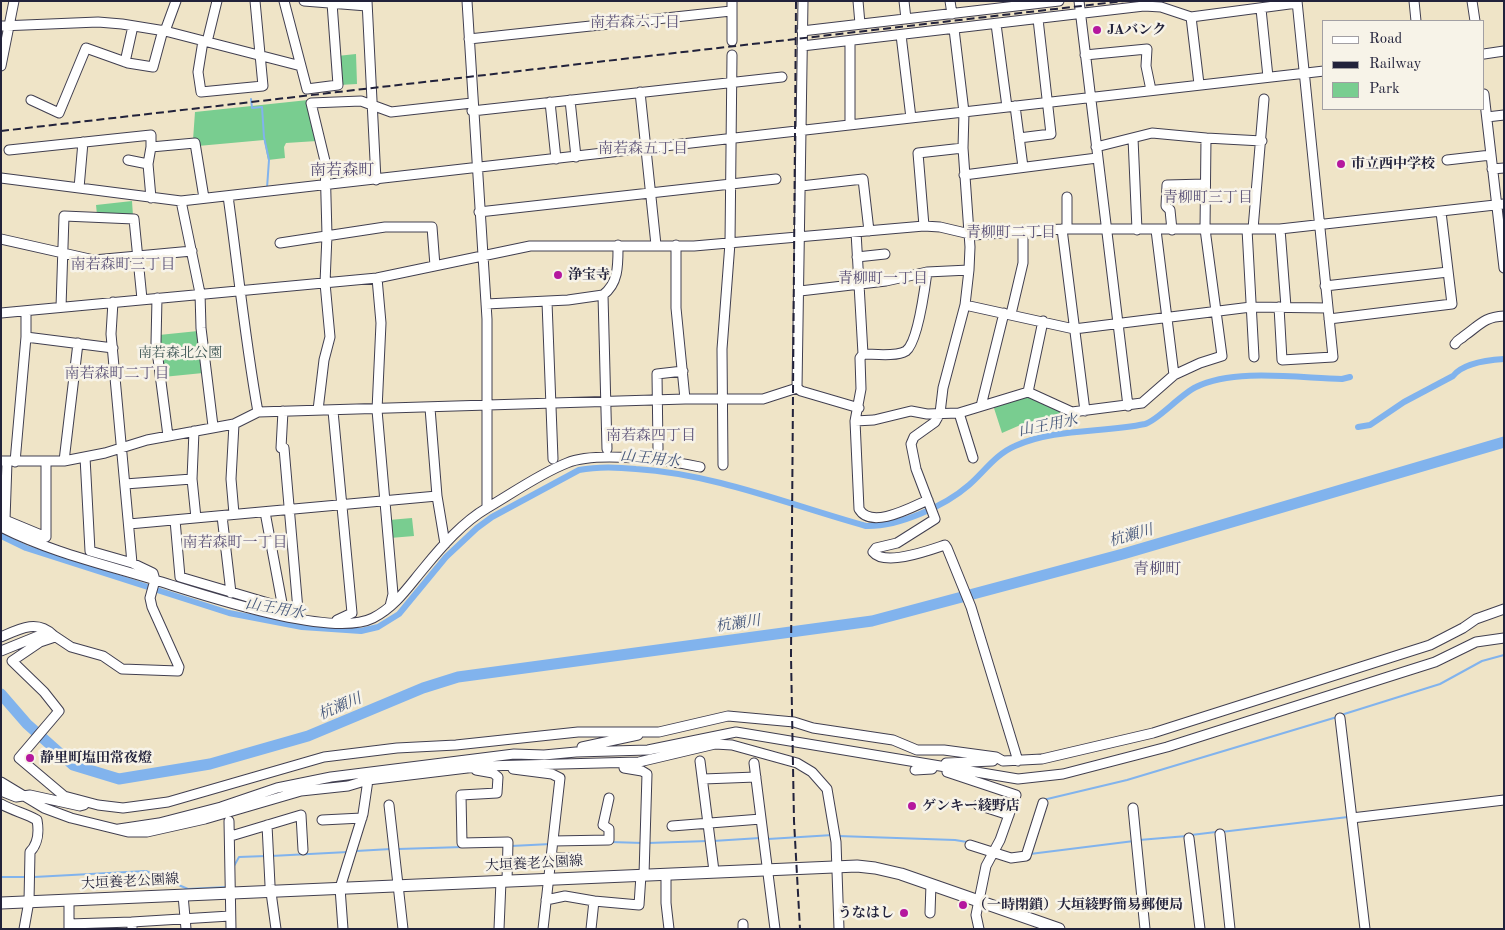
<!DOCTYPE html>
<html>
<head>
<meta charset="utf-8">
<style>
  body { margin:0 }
  #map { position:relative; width:1505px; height:930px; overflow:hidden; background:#efe4c7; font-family:"Old Standard TT",serif }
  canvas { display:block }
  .frame { position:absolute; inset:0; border:2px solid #22223b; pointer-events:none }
  .legend { position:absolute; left:1322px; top:20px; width:162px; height:90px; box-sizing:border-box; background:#f7f3e8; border:1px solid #a29fa3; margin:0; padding:6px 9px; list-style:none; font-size:15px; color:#22223b }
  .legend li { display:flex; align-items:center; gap:10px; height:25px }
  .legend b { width:25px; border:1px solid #a29fa3 }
</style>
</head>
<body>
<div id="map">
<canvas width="1505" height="930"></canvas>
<div class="frame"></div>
<ul class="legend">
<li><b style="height:6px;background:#fff"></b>Road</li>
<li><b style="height:6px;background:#22223b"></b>Railway</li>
<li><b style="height:14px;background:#79cd90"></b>Park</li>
</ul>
</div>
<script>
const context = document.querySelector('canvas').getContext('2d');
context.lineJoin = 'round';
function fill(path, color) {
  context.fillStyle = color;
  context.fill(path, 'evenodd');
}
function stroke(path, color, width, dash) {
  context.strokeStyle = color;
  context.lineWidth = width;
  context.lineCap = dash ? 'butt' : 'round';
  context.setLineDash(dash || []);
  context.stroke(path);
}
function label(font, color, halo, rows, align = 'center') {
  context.font = font + ' "Old Standard TT","Noto Serif JP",serif';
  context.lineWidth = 5;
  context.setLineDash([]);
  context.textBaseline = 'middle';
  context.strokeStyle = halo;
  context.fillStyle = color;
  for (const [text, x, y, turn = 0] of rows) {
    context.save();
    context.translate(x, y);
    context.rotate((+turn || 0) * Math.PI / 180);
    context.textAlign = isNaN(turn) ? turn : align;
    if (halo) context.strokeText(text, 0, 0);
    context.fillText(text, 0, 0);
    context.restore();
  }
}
fill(new Path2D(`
  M356 54 357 84 339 85 337 56Z
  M308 100 317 141 286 143 284 147 285 158 268 160 264 140 198 146 193 140 195 112Z
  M132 201 133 216 97 215 96 205Z
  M198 331 203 373 163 377 159 335Z
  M1028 393 1061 410 1058 417 1025 423 1002 433 993 405Z
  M412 518 414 536 390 538 389 520Z`), '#79cd90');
stroke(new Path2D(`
  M251 99 252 108 262 107 264 137 269 160 267 188
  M1341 715 1440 684 1482 661 1504 655
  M1043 800 1127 780 1337 717
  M1221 832 1348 817
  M1191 835 1216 832
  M838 836 955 840 967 842
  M768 839 833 835
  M1139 840 1187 836
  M713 841 760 838
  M610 842 643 843
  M648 843 708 841
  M511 846 551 844
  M398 849 463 847
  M356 851 391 849
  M1030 854 1134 841
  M271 856 348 852
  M234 866 239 857 266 856
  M1 877H26
  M34 877 146 871 188 889 227 887`), '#81b3ed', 2);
stroke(new Path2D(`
  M1358 427 1370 425 1404 402 1453 376C1463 363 1488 360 1504 359
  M1 536 26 548 229 613 302 627 361 631 378 627 399 614 446 557 477 528 492 517 579 470C599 466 617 467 636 469 715 474 790 505 866 526 898 527 945 506 969 485 984 472 996 454 1015 446 1055 428 1102 433 1145 424 1157 421 1181 394 1196 387 1234 368 1299 378 1342 379L1350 377`), '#81b3ed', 6);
stroke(new Path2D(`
  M1 694 27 724 73 765 119 779 210 764 308 736 423 688 458 677 872 621 1123 554 1504 442`), '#81b3ed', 11);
const minor = new Path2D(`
  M284 1 307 89 338 85 332 3
  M304 1 367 6
  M367 1 376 180
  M858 1 860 24
  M904 1 906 19
  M950 1 952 14
  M1079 1 1128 406
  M1414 1 1416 21
  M1472 1 1475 21
  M1261 9 1268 77
  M1191 17 1199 84
  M996 24 1007 107
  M1 26 98 22 122 24 165 31 301 66
  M954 29 964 112 963 148 970 247 969 270 965 305 943 388 940 413 935 422 914 437 911 444 916 469 935 519 897 543 876 548 873 552C885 567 930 550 945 545L947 548 971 607 1018 761
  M165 31 176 1
  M802 31 1059 1
  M901 35 911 118
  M469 39 731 11
  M203 41 198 72 201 92 263 86 255 1
  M732 41V1
  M850 41V125
  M207 42 217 1
  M802 46 1144 6 1161 7 1191 17 1297 3
  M1484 54 1504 51
  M1085 55 1147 49 1146 66 1151 90
  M125 62 133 26
  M1 66 14 1
  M640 92 656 245
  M1484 94 1504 268
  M31 100 59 113 86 48 128 63 153 67 163 30
  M570 100 576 157
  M550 102 556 159
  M1015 106 1023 167
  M472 111 782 77
  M1487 117 1504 115
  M1019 138 1051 134 1038 19
  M1133 138 1137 230
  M1206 138 1262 141
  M9 150 151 135V147
  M128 160 148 164
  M1447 160 1491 155
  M1492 169 1504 168
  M964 175 1097 158
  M1 178 181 201 1324 71
  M801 186 863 179 869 231
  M79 188 83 142
  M228 196C238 268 245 340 258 412
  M151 198 148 164 151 147 195 143 204 198
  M181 201 200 293 201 328 213 426
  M479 212 776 179
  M924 226 918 153 963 148
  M1062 229 1085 411
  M1067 229V197
  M1247 229 1254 357
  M1253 229 1264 99
  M1280 229 1286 307
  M1156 230 1174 375
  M1172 230 1170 210 1166 206 1167 185 1205 184
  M856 232 863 354C874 354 896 357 906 351 918 342 925 287 927 272
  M1 239 94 260 192 251
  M280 243 385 227H432L435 266
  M676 245V308L685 399
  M857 257 885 254
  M377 278 381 323 377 410 393 594 390 606
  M1325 286 1448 272
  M800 291 886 281 927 272 969 270
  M157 298 156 343 168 436
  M113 302 111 334 132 563
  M547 302 553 459
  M486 304 568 300 603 295
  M965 305 1074 329 1251 307 1328 308
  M61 307 64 216 134 219 142 299
  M1279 307 1282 360 1333 357 1297 1
  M1 313 377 278 530 246H694L924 226 940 227 974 235 1062 229H1280L1504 204
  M1011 314 1023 263V230
  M1329 319 1452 304 1441 212
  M26 337 113 348
  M1455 344C1458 339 1460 340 1464 336 1479 326 1483 317 1504 316
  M863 354 860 358 861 389 855 421 859 509C871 530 912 507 928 500
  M797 388 803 1
  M1028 392 1043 321
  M981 406 1004 313
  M318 410 324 360 330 337 325 283 327 235 325 161 311 103 361 101 391 112 472 103
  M283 411 281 448H284L298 610
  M333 411 352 613 337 620
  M959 413 973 458
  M855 421 874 420 911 411 927 414 959 413 1028 392 1072 412 1142 403 1174 375 1200 363 1222 356 1205 229 1206 138 1152 133 1096 147
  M234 424 231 479 234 514
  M194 431 192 479 196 518
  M607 449 603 295C619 283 618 264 618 245
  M658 449 657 374 683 371
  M1 461H64L105 453 147 440 234 424 258 412 685 399H763L797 388 801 391 859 408
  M64 461 78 343
  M7 462 5 520 46 537V463
  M15 462 26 337V311
  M723 465 722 349 730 243 732 55
  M125 484 192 479
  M437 496 445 544
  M487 508C513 493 539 474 567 463 596 451 668 460 700 467
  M222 516 231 593
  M175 520 180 577 275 605 282 603 265 512
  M129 524 437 496 430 408
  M1 527C50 552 103 564 155 580 201 594 331 639 373 618 396 606 408 587 424 568 442 546 463 522 487 508V319L467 1
  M1 637C19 629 37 619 53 635L52 638 40 642 12 661 44 692 59 711 19 758 64 796 98 805 123 808 168 802 324 757 397 748 456 745 578 732H659L728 716 794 722 813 728 893 740 917 750H944L996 757 1003 761 1042 759 1153 733 1430 645 1463 628 1476 619 1504 609
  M1 651 38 636 49 634 53 635 71 647 103 656 122 669 178 671 179 667 152 607 150 598 155 580 153 573 132 563 90 551 85 457
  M1340 718 1365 929
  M582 747 638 735
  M700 761 714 871
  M754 763 775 929
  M946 763 993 761
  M624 768 642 771 647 774 644 875
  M513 769 552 774 560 778 543 929
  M476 770 493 773 498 777 497 793 461 795 462 843 508 842 507 881
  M915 770 932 769
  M947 772 1016 795 1000 840 986 866 976 915 979 929
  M703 779 756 777
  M1 782 44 808 71 818 128 832H147L205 819 301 791 348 786 368 780 484 766 639 762 715 744 732 745 797 763 812 772 827 789 836 842 839 929
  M1 791 16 797 30 795 80 806 84 805
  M1 804C13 811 25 813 37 820 39 831 38 844 30 852L29 901 24 929
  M389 805 403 929
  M978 805 1009 815
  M1133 808 1145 929
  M1352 818 1504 800
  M322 820 362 818
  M229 821 231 929
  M267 825 270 885 276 929
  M672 826 761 819
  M119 829 159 823 221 807 277 788 331 777 514 754 544 755 576 752 648 750 736 732 1018 779 1063 774 1167 747 1435 662 1476 642 1504 638
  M1220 834 1230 929
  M231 836 301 815 303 850
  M1189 838 1200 929
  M553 841 609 840V829L603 825 609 798
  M970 845 1011 858 1026 856 1043 803
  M551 858H573
  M666 874V903L669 929
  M183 895 186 929
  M69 900V929
  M546 900 565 896 594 901
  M930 913 931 884
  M132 922 230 916
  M69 924 132 922V929
  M743 924V929
  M343 929 340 888 363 814 368 780
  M499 929 501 881
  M591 929 594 901 639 905 641 875`);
const major = new Path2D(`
  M1 903 857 866 875 868 901 874 1059 929`);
stroke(minor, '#413f50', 11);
stroke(major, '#413f50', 13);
stroke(minor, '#fff', 9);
stroke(major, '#fff', 11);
stroke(new Path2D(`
  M796 1 791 656 794 821 800 929
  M1 131 1124 1`), '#22223b', 2, [8, 4]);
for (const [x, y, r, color] of [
  [1097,30,5,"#b5179e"],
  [1341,164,5,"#b5179e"],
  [558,275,5,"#b5179e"],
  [30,758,5,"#b5179e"],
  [912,806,5,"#b5179e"],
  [963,905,5,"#b5179e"],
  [904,913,5,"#b5179e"]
]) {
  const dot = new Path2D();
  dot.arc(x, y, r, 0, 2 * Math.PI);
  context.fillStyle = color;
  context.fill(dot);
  stroke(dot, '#f7f3e8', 2);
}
label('bold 14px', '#22223b', '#f7f3e8', [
  ["JAバンク",1107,30],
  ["市立西中学校",1351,164],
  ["浄宝寺",568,275],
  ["静里町塩田常夜燈",40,758],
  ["ゲンキー綾野店",922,806],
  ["（一時閉鎖）大垣綾野簡易郵便局",973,905],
  ["うなはし",894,913,"right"]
], 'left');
label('14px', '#3c5554', '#f7f3e8', [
  ["南若森北公園",180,353]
]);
label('14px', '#22223b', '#f7f3e8', [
  ["大垣養老公園線",534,864,-3],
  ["大垣養老公園線",130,882,-3]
]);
label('15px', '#5c5378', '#f7f3e8', [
  ["南若森六丁目",635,23],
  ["南若森五丁目",643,149],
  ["青柳町三丁目",1208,198],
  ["青柳町二丁目",1011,233],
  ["南若森町三丁目",123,265],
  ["青柳町一丁目",883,279],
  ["南若森町二丁目",117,374],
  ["南若森四丁目",651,436],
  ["南若森町一丁目",235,543]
]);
label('italic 15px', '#435579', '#f7f3e8', [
  ["山王用水",1048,426,-11],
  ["山王用水",650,459,6],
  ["杭瀬川",1131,536,-16],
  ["山王用水",275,609,10],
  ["杭瀬川",738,624,-8],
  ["杭瀬川",340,707,-23]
]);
label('16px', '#5c5378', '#f7f3e8', [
  ["南若森町",342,171],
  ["青柳町",1157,570]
]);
</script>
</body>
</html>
